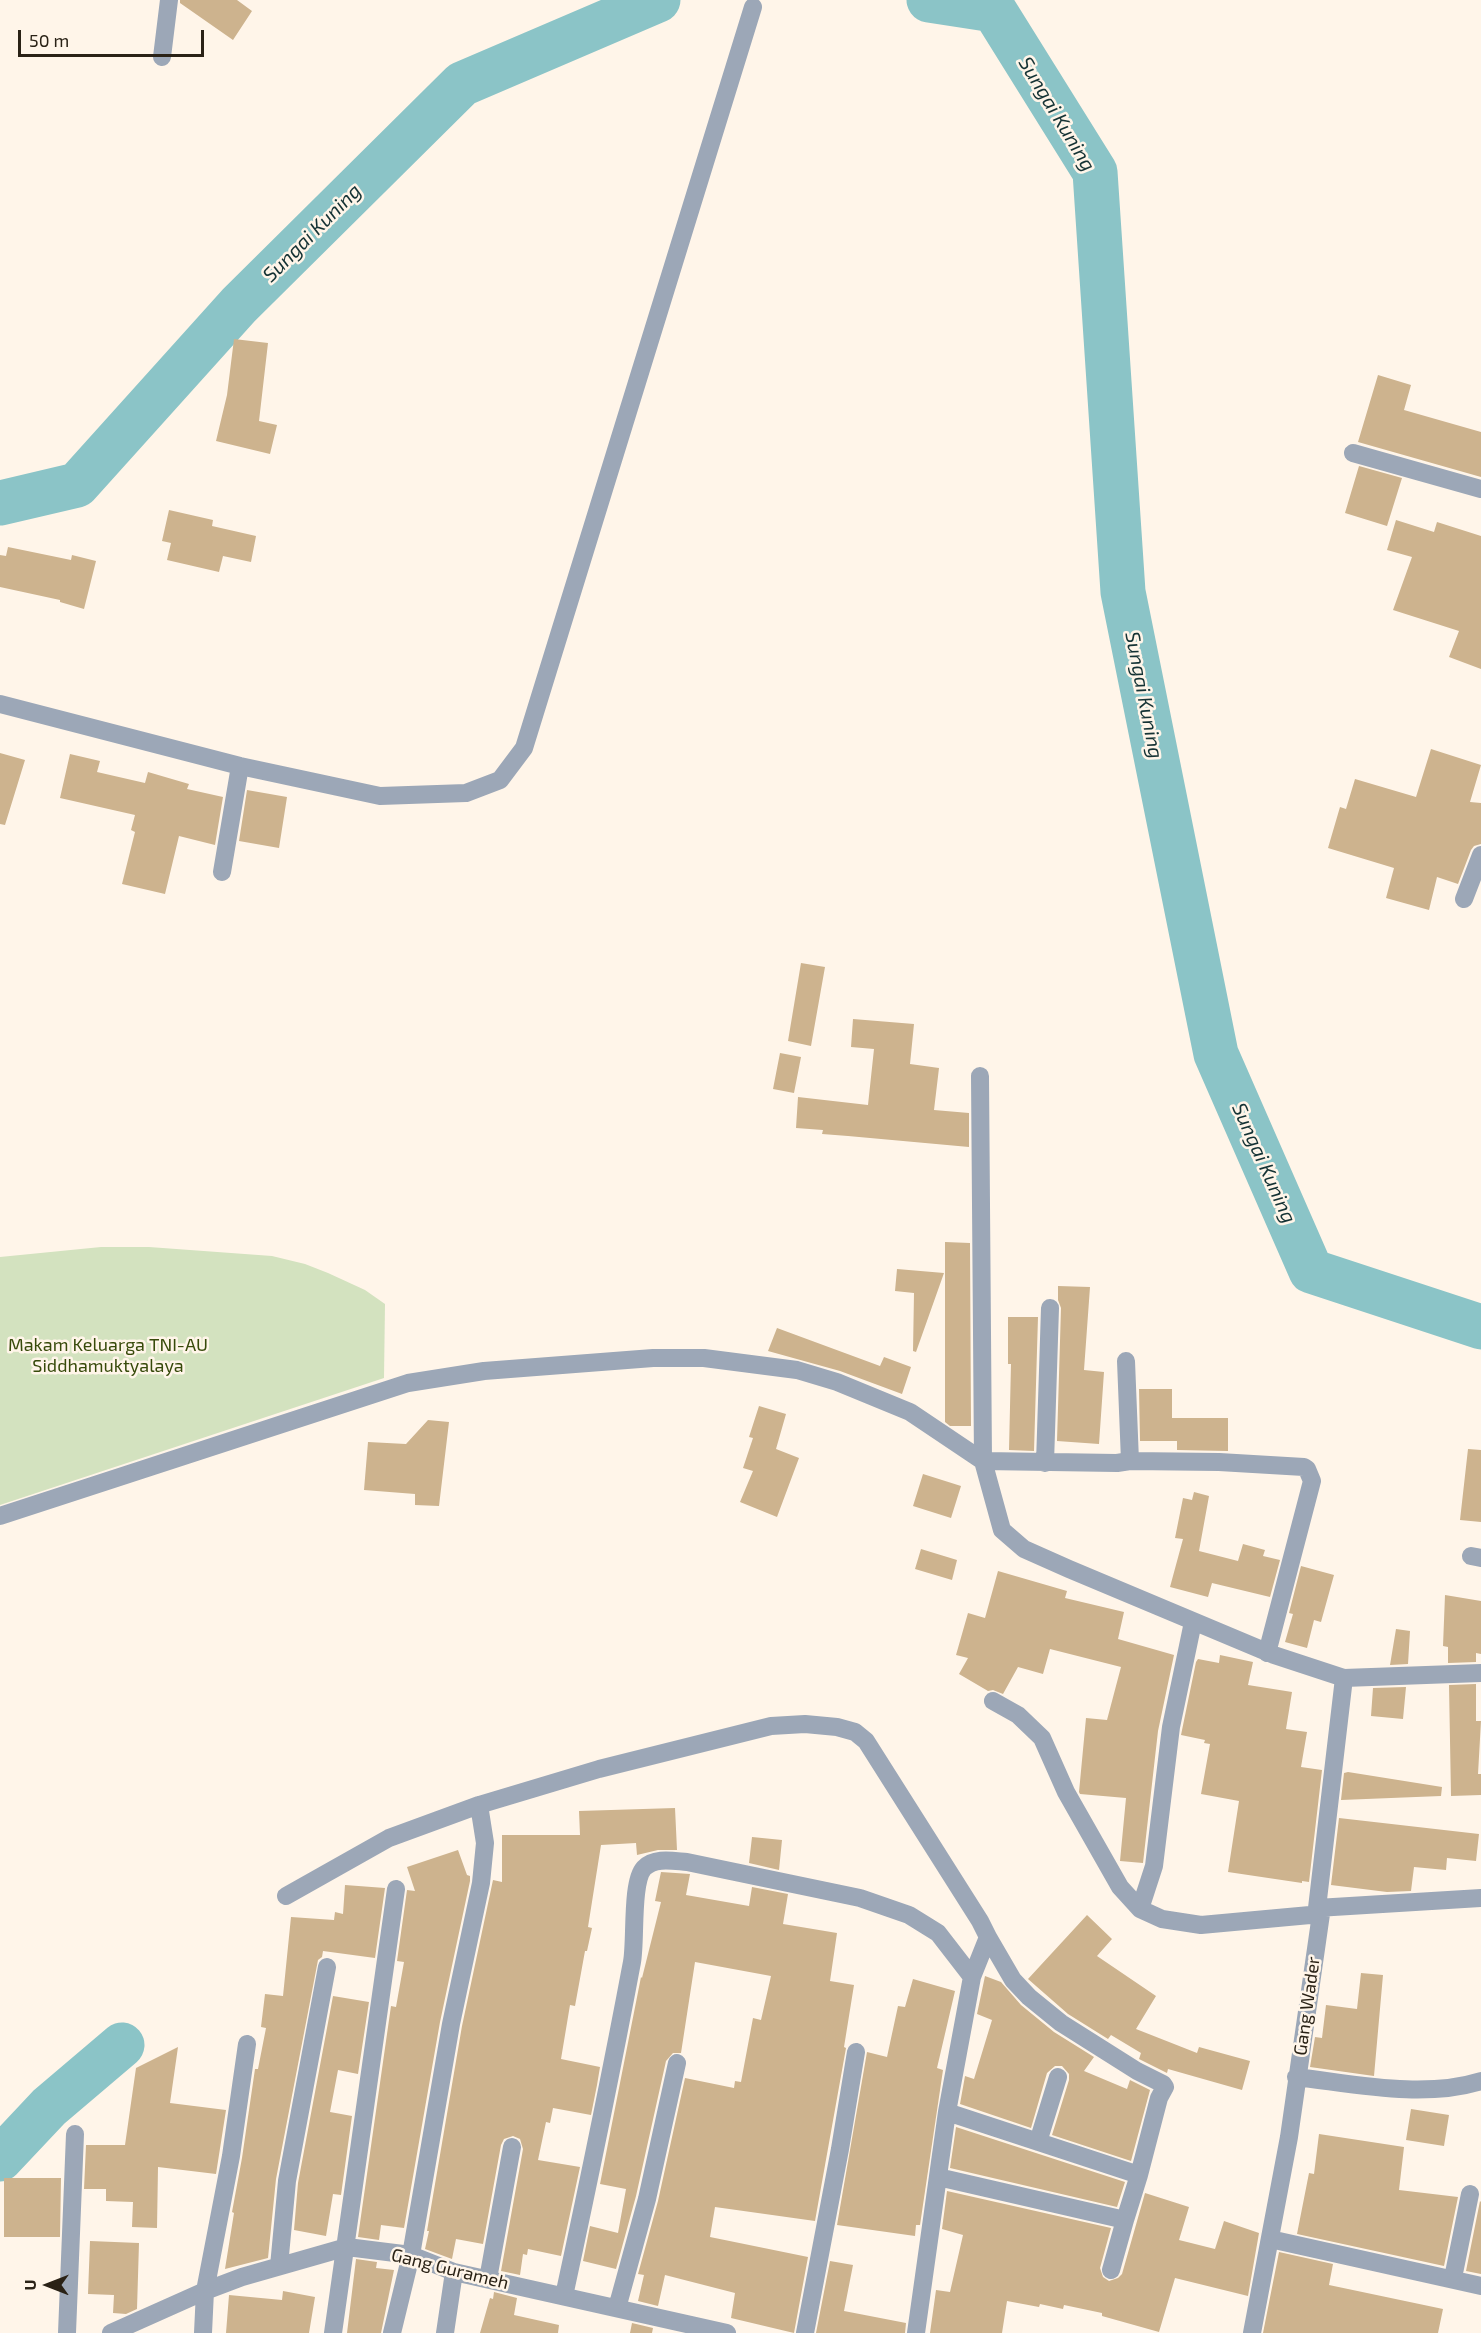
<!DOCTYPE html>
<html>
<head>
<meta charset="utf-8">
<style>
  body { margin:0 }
  #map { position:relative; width:1481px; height:2333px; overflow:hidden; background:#fff5e9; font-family:"Exo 2",sans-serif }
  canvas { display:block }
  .north { position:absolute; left:18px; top:2255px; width:60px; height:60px; -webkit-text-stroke:4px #fff5e9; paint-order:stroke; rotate:270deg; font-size:16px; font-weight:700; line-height:24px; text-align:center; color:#2a2216 }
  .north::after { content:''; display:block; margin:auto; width:21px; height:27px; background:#2a2216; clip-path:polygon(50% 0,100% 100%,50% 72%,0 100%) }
  .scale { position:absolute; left:18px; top:30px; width:186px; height:27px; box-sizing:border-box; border:3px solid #2a2216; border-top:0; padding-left:8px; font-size:18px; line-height:21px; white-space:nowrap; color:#2a2216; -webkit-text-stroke:4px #fff5e9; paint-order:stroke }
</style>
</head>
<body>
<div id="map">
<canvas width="1481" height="2333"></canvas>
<div class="north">U</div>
<div class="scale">50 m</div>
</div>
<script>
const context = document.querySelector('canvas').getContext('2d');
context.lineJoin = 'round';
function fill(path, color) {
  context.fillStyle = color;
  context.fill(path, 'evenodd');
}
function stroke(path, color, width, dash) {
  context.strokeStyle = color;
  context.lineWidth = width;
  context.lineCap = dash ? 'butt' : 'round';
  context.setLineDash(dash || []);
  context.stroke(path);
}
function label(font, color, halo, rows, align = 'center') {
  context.font = font + ' "Exo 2",sans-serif';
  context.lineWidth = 5;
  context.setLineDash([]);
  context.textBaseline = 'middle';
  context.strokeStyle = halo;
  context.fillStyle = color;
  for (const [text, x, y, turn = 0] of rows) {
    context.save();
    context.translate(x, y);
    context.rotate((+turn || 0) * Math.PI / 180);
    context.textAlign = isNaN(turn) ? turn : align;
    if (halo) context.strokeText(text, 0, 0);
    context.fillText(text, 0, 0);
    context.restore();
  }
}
fill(new Path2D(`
  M101 1247H149L272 1256 305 1264 328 1273 365 1290 385 1304 384 1378 0 1505V1257Z`), '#d3e2bf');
stroke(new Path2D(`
  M929 0 994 10 1095 172 1123 592 1216 1054 1311 1271 1481 1327
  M0 503 77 485 239 305 462 84 658 0
  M0 2159 49 2107 122 2045`), '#8bc4c7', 45);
fill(new Path2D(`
  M180 0H237L252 11 233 40 180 3Z
  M234 339 268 343 259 421 277 425 270 454 216 441 227 395Z
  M1378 375 1411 385 1404 410 1481 432V477L1358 442Z
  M1359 466 1402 478 1387 526 1345 513Z
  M169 510 213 520 212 526 256 536 251 562 223 556 219 572 167 560 171 543 162 541Z
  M1396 520 1434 532 1437 522 1481 536V669L1449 657 1459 631 1393 610 1412 557 1387 550Z
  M8 547 71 560 72 555 96 561 84 609 60 602V600L0 587V555L6 556Z
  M1431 749 1481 765 1470 802 1481 803V844L1474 846 1471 850 1458 884 1437 877 1429 910 1386 898 1394 868 1328 848 1340 807 1346 809 1355 779 1416 797Z
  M0 753 25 760 5 825 0 824Z
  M70 754 100 761 97 772 145 783 148 772 189 784 187 789 223 797 215 845 179 836 165 894 122 884 135 832 131 830 135 815 60 798Z
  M247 790 287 797 279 848 239 841Z
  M801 963 825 967 811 1046 788 1041Z
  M853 1019 914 1024 910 1064 939 1068 934 1110 969 1113V1147L848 1136 822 1134 823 1130 796 1128 798 1097 868 1105 874 1049 851 1047Z
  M780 1053 801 1057 794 1093 773 1089Z
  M945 1242 970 1243 971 1426H950L945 1422Z
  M897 1269 944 1273 916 1352 913 1351 914 1293 895 1291Z
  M1058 1286 1090 1287 1084 1370 1104 1372 1099 1444 1057 1441 1061 1308 1058 1300Z
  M1008 1317H1038L1034 1451 1009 1450 1011 1364H1008Z
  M777 1328 880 1366 884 1357 911 1367 902 1394 840 1371 768 1351Z
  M1139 1389H1172V1418H1228V1451L1177 1450V1441H1140Z
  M759 1406 786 1414 776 1449 799 1458 777 1517 740 1502 753 1471 743 1468 753 1438 749 1437Z
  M428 1420 449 1422 439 1506 415 1505V1494L364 1490 368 1442 406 1444Z
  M1468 1449 1481 1450V1522L1460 1520Z
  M923 1474 961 1486 951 1518 913 1506Z
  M1194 1492 1209 1496 1199 1551 1238 1561 1243 1544 1265 1550 1263 1556 1280 1560 1270 1597 1212 1583 1208 1597 1170 1587 1183 1539 1175 1538 1183 1498 1192 1500Z
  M921 1549 957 1560 952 1580 915 1569Z
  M1301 1566 1334 1575 1321 1622 1314 1620 1307 1648 1285 1642 1293 1614 1289 1613Z
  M998 1571 1067 1591 1065 1598 1124 1612 1118 1639 1174 1655 1158 1731 1143 1863 1120 1861 1126 1798 1080 1794 1079 1792 1086 1718 1107 1720 1121 1667 1050 1649 1043 1674 1018 1667 1003 1694 993 1690 988 1691 959 1674 968 1658 956 1655 968 1613 985 1618Z
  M1445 1595 1481 1601V1654L1476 1653V1662L1448 1663V1647L1443 1646Z
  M1396 1629 1410 1631 1408 1664 1390 1665Z
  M1220 1655 1253 1662 1248 1685 1292 1692 1286 1729 1307 1732 1301 1767 1322 1770 1309 1882 1302 1881V1883L1228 1872 1239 1801 1201 1794 1210 1744 1204 1743 1205 1740 1181 1735 1196 1662 1198 1659 1219 1663Z
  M1476 1684V1721H1481L1478 1774H1481V1795L1451 1796 1449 1685Z
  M1406 1687 1403 1719 1371 1716 1373 1688Z
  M1348 1772 1442 1787 1441 1796 1341 1800 1344 1773Z
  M675 1808 677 1850H658L637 1855 636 1843 601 1845 588 1927 592 1928 587 1951H585L575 2006 570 2005 561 2059 600 2067 597 2085 591 2115 553 2108 550 2123 546 2122 538 2160 580 2167 561 2256 528 2249 527 2255 523 2254 520 2275 501 2271 523 2149 520 2139 513 2136 504 2139 501 2145 483 2244 456 2239 452 2259 425 2249 429 2231H427L462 2026 493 1880 502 1882V1835H580L579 1811Z
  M1339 1818 1479 1834 1476 1861 1447 1858 1446 1870 1414 1867 1411 1891 1387 1892 1331 1885Z
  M752 1837 782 1840 779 1870 749 1863Z
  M458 1850 467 1875 470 1876V1881L440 2022 404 2228 381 2225 379 2240 358 2237 391 2006 396 2007 404 1962 397 1961 407 1890 415 1891 407 1867Z
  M661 1872 690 1874 686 1895 749 1906 752 1887 788 1894 783 1924 837 1933 830 1981 854 1985 844 2047 846 2048 815 2221 715 2207 710 2237 808 2257 794 2333 731 2318 735 2293 665 2275 658 2306 638 2301 644 2275 638 2274 658 2201 685 2078 734 2088 735 2081 741 2082 753 2018 761 2020 771 1976 695 1962 681 2053H673L666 2061 636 2196 616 2269 583 2261 590 2226 618 2233 626 2189 600 2184 641 1977 642 1978 661 1902 655 1901Z
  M345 1885 385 1888 375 1958 323 1951 322 1957 318 1960 276 2179 268 2258 225 2269 234 2213 232 2212 242 2158 255 2069H258L266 2028 261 2027 265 1994 283 1996 291 1917 334 1920 335 1912 343 1914Z
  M1087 1915 1112 1939 1097 1956 1156 1996 1136 2029 1197 2053 1199 2047 1250 2061 1242 2090 1168 2069 1167 2073 1139 2059 1141 2053 1111 2035 1108 2039 1068 2014 1028 1979Z
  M1361 1973 1383 1975 1374 2076 1310 2067 1315 2037 1322 2038 1326 2005 1357 2009Z
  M985 1976 1001 1982 1021 2005 1054 2032 1094 2057 1084 2071 1127 2089 1130 2080 1150 2090 1131 2161 1052 2135 1069 2080V2074L1062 2066H1055L1047 2073 1031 2128 960 2104 965 2076 974 2079 992 2020 977 2014Z
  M913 1979 955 1991 937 2068 943 2070 920 2225H916L915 2236 837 2225 867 2052 887 2057 898 2006 905 2007Z
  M333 1996 369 2002 358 2074 338 2070 330 2112 352 2116 341 2195 333 2194 326 2236 294 2230 298 2183Z
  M178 2047 170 2103 226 2110 216 2174 158 2167 157 2228 132 2227 133 2202 106 2201V2189H84L86 2145H125L136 2068Z
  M1411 2109 1449 2115 1444 2146 1406 2140Z
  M956 2127 1125 2182 1117 2207 950 2168Z
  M1319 2134 1404 2147 1399 2190 1458 2197 1444 2266 1297 2234 1309 2173 1314 2174Z
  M4 2178H61L60 2237H4Z
  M947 2191 1111 2228 1100 2268 1103 2277 1109 2281 1118 2278 1122 2274 1145 2193 1189 2207 1179 2240 1215 2249 1224 2221 1259 2233 1248 2296 1175 2278 1159 2332 1102 2316V2313L1064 2305 1063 2309 1040 2304 1039 2307 1007 2301 1002 2333H930L936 2290 950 2292 963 2235 942 2229Z
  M1480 2201 1481 2202V2274L1466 2271Z
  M90 2241 139 2243 137 2309 126 2314 113 2313 114 2295 88 2294Z
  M1279 2252 1333 2264 1329 2285 1443 2309 1438 2333H1263Z
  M356 2259 377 2262 376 2268 394 2270 381 2333H347Z
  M830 2261 853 2265 844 2311 906 2323 905 2333H816Z
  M283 2291 315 2297 309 2333H226L229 2295 282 2300Z
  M494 2292 517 2298 514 2315 559 2325 558 2333H480L490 2298 493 2299Z
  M632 2323 653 2328 652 2333H630Z`), '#cdb38e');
stroke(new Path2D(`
  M162 57 169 0
  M1353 453 1481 489
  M0 704 240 766 380 796 466 793 500 780 524 748 753 7
  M222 872 240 766
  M1464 899 1481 855
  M980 1076 983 1461 1002 1530 1024 1549 1069 1569 1274 1655 1344 1678 1481 1673
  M1130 1461 1219 1462 1304 1467 1307 1469 1312 1481 1267 1653
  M1045 1463 1050 1308
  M0 1516 408 1383 484 1371 653 1358H704L797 1370 837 1382 910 1412 983 1461 1117 1463 1130 1461 1126 1361
  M1471 1556 1481 1558
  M993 1701 1018 1715 1042 1738 1066 1792 1120 1887 1140 1909 1162 1919 1201 1925 1321 1914
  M286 1896 389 1838 479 1805 599 1769 771 1726 805 1724 837 1727 855 1732 866 1741 980 1921 988 1937 972 1977
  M1317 1908 1481 1898
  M1140 1909 1154 1866 1171 1727 1193 1622
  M1296 2077C1356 2084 1423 2099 1481 2081
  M947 2112 1139 2175 1159 2098 1165 2087 1163 2084 1137 2071 1061 2023 1029 1997 1013 1980 988 1937
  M1038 2142 1058 2077
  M938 2177 1125 2220 1139 2175
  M1270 2239 1481 2286
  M279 2266 287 2181 327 1967
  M1111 2270 1125 2220
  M1453 2278 1470 2194
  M488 2279 512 2147
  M564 2296C588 2185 611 2074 632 1962 636 1941 631 1882 644 1868 655 1857 673 1861 687 1862L860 1898 909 1915 938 1933 972 1977 947 2112 916 2333
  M617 2308 647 2199 677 2063
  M67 2333 75 2134
  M111 2333 205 2291 242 2277 347 2247 411 2255 454 2272 727 2333
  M203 2333 205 2291 231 2156 247 2044
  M333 2333 396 1889
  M392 2333 411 2255 451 2024 481 1883 485 1843 479 1805
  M445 2333 454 2272
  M805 2333 840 2149 856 2052
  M1252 2333 1289 2137 1321 1914 1317 1908 1344 1678`), '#9ca7b7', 18);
label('18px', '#374a0a', '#fff5e9', [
  ["Makam Keluarga TNI-AU",108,1345],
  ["Siddhamuktyalaya",108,1366]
]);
label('18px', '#2a2216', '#fff5e9', [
  ["Gang Wader",1307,2006,-82],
  ["Gang Gurameh",450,2269,14]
]);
label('italic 20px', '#143234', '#fff5e9', [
  ["Sungai Kuning",1057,114,59],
  ["Sungai Kuning",312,233,-45],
  ["Sungai Kuning",1144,695,79],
  ["Sungai Kuning",1264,1163,66]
]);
</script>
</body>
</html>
